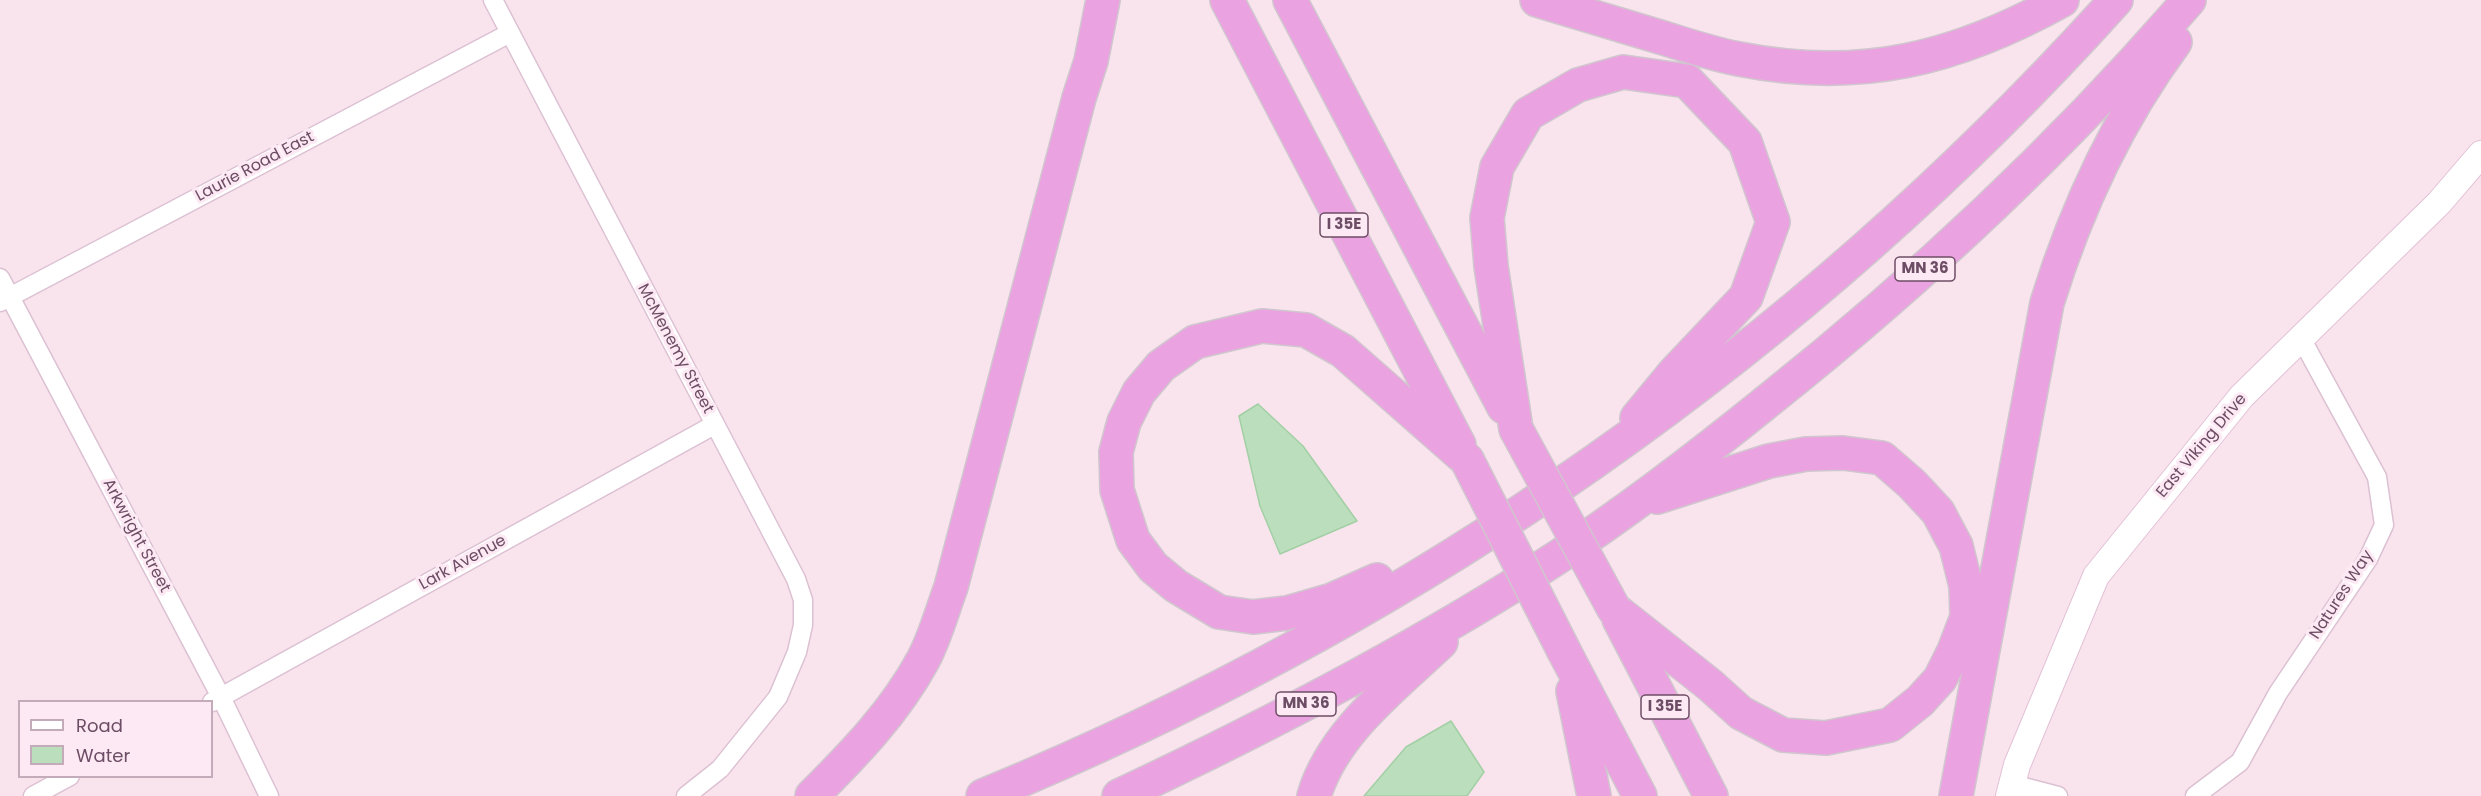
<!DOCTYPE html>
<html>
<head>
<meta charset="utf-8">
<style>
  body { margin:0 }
  #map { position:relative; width:2481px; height:796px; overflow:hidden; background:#f9e4ee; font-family:Poppins,sans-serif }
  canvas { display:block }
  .legend { position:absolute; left:18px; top:700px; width:195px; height:78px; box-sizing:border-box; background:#fce9f3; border:2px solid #c3abba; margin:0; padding:8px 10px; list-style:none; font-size:18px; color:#6d4d65 }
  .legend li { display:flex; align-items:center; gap:12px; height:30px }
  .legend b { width:30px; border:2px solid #c3abba }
</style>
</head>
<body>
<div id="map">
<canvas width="2481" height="796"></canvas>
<ul class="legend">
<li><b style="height:8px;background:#fff"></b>Road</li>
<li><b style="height:16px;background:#bbdfbc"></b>Water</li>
</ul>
</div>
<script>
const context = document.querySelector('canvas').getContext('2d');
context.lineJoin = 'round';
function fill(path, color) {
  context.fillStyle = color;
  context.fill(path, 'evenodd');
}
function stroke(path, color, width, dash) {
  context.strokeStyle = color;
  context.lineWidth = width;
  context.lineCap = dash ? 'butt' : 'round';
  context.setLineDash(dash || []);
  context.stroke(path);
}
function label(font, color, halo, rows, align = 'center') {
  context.font = font + ' Poppins,sans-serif';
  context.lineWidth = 6;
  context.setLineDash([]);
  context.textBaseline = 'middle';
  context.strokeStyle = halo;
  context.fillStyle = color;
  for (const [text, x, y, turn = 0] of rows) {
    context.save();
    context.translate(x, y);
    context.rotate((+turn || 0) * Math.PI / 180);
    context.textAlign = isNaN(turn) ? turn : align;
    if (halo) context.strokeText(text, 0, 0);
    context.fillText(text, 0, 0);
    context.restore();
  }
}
const water = new Path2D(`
  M1258 404 1303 446 1357 521 1280 554 1260 506 1239 416Z
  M1451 721 1484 772 1467 796H1364L1406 747Z`);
fill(water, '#bbdfbc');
stroke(water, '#a3cfa5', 1.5);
const street = new Path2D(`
  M493 0 796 579 803 600V625L797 652 778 697 720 769 686 796
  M0 278 221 697 269 796
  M0 302 510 33
  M212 702 714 425
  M2012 784 2058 796
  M33 796 70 776
  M2195 796 2240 762 2278 693 2368 559 2384 525 2377 477 2301 338`);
const secondary = new Path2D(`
  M2009 796 2017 765 2096 576 2242 396 2439 203 2481 154`);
const highway = new Path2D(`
  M1227 0 1459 445
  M1290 0 1504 407
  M1537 0C1578 12 1619 25 1660 37 1686 45 1712 54 1739 59 1860 83 1956 59 2062 0
  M1516 429 1491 266 1487 218 1497 167 1528 114 1578 85 1623 72 1687 81 1745 142 1773 222 1746 297 1675 372 1637 418
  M1377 580 1332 600 1287 613 1253 617 1219 612 1176 586 1153 567 1133 540 1117 490 1116 452 1124 422 1139 392 1161 366 1195 342 1262 326 1306 330 1343 351 1467 460
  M1614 609 1710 685 1741 713 1783 735 1826 738 1890 725 1920 701 1940 679 1954 651 1967 617 1966 586 1956 546 1938 512 1912 484 1882 458 1843 453 1806 454 1769 461 1657 497
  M1619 619 1711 796
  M1564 651 1640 796
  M1573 691 1594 796
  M812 796C853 755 895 712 923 660 935 638 942 611 951 587L1079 98 1091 61 1103 0
  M983 796C1415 618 1803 348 2116 0
  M1119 796C1270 725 1418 648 1558 557 1631 509 1701 455 1769 400 1921 279 2062 147 2189 0
  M1314 796C1333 732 1394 687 1441 642
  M1956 796 2047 303C2076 209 2116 122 2175 42`);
stroke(street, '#dcc1d2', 21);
stroke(secondary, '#e2c1d6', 28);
stroke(highway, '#d0c6ce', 36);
stroke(street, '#fff', 18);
stroke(secondary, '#fff', 26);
stroke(highway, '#eba2e0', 33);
const highwayBridge = new Path2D(`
  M1516 429 1614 609
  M1467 460 1564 651`);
stroke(highwayBridge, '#d0c6ce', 36, []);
stroke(highwayBridge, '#eba2e0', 33);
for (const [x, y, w] of [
  [1344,225,48],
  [1925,269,60],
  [1306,704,60],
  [1665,707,48]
]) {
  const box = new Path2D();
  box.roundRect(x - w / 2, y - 12, w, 24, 4.5);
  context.fillStyle = '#fce9f3';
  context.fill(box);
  stroke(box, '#6d4d65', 1.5);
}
label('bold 15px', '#6d4d65', null, [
  ["I 35E",1344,225],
  ["MN 36",1925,269],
  ["MN 36",1306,704],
  ["I 35E",1665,707]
]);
label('16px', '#6d4d65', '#fce9f3', [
  ["Laurie Road East",255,167,-28],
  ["McMenemy Street",675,349,62],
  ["East Viking Drive",2202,446,-50],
  ["Arkwright Street",136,536,62],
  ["Lark Avenue",463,563,-29],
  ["Natures Way",2342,595,-57]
]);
</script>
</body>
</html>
